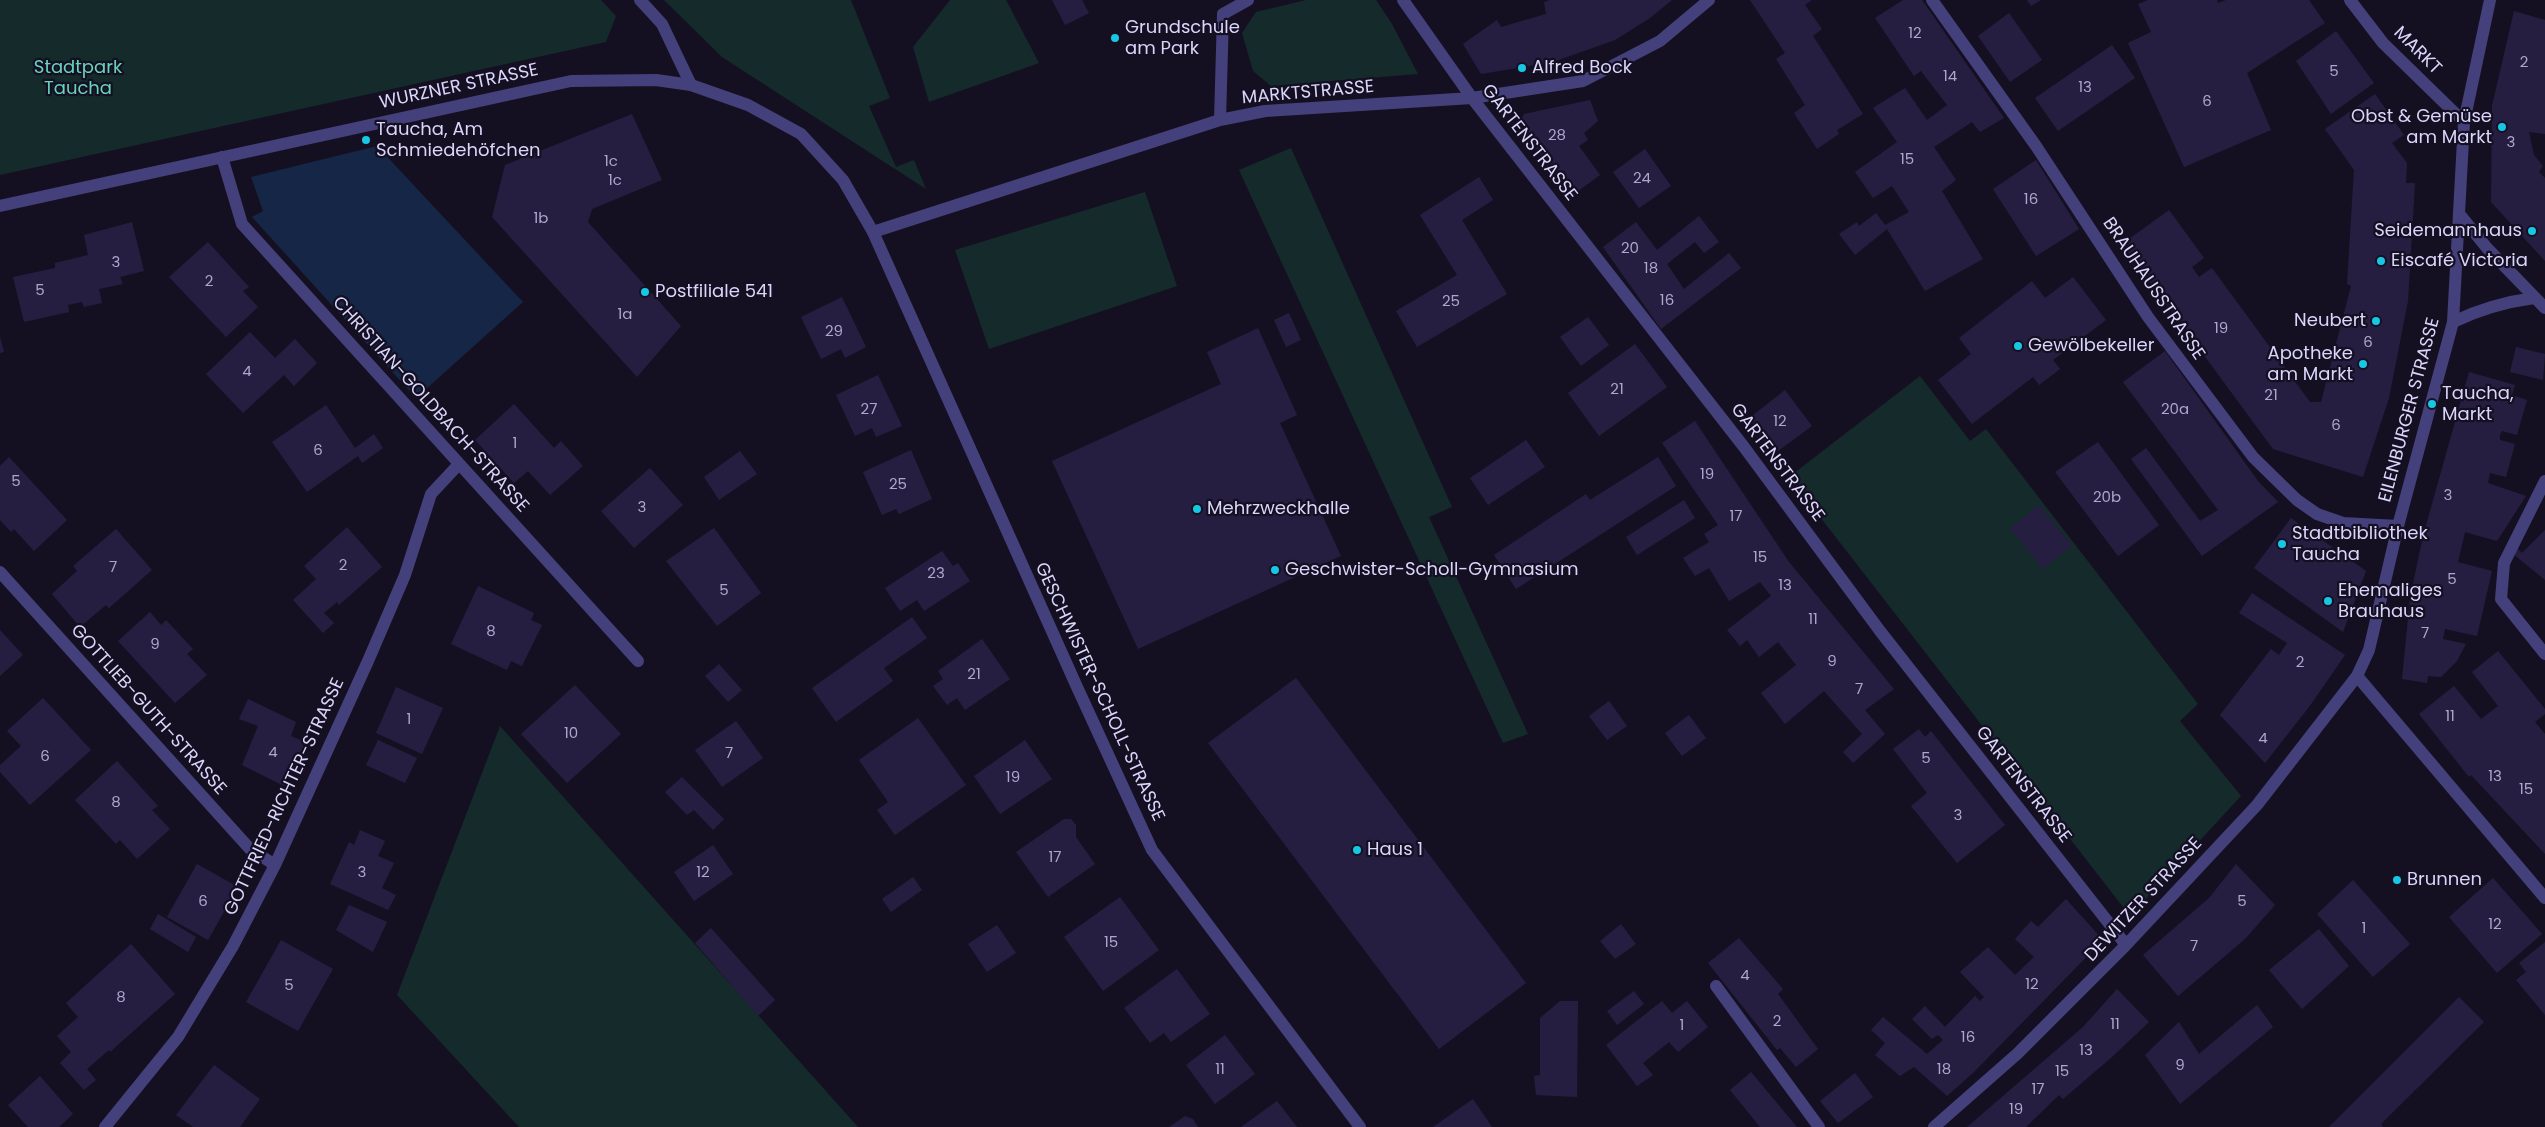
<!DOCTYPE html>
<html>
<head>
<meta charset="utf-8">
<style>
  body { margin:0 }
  canvas { display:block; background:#141021 }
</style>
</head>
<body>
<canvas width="2545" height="1127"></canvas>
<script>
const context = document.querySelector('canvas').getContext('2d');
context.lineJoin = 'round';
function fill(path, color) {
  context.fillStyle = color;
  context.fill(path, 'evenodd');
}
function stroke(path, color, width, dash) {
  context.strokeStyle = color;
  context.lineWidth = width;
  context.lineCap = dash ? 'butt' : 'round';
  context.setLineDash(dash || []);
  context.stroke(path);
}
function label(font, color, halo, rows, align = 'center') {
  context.font = font + ' Poppins,sans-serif';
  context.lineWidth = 4.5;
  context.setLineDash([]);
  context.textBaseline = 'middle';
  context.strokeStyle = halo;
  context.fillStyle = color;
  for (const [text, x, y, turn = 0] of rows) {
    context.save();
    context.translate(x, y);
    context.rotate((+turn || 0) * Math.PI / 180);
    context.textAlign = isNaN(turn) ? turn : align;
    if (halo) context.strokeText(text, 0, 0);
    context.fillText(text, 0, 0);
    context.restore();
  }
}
fill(new Path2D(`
  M0 0H601L616 16 606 42 0 175Z
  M664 0H851L890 98 869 106 896 167 914 160 926 189 722 57Z
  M950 0H1006L1039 63 929 102 913 47Z
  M1306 0H1376L1392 24 1418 74 1271 86 1253 71 1242 33 1256 12Z
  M1291 148 1452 507 1429 517 1528 734 1503 743 1239 170Z
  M1145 192 1177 286 989 349 955 250Z
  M1920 376 1970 441 1986 429 2198 704 2180 721 2241 796 2130 916 1789 477Z
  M500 726 858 1127H519L397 995Z`), '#142a2b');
fill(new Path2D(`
  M377 146 523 302 416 398 252 217 263 211 251 177Z`), '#152646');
fill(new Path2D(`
  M1052 0H1082L1089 13 1065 25Z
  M1550 0H1672L1650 18 1615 40 1553 62 1481 74 1463 44 1497 20 1501 27 1546 14 1544 2Z
  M1750 0H1812L1805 5 1822 29 1813 36 1863 114 1837 130 1839 134 1817 149 1794 113 1805 105 1776 59 1785 53Z
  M1903 0H1922L2004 118 1980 132 1972 122 1934 147 1956 180 1942 191 1983 259 1925 291 1887 229 1855 255 1839 234 1857 222 1859 226 1876 213 1885 225 1909 212 1892 186 1873 198 1855 172 1897 142 1873 108 1905 88 1927 120 1947 105 1921 71 1914 76 1875 18Z
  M2027 0H2041L2031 6Z
  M2148 0H2217L2218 3 2226 0H2309L2325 23 2247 73 2271 130 2184 167 2128 43 2151 32 2138 4Z
  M2514 11 2545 20V134L2529 132 2534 155 2543 166 2539 172 2545 178V261L2491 202 2492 106Z
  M2009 13 2042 60 2010 82 1978 36Z
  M2336 31 2374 83 2331 114 2296 61Z
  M2112 45 2135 78 2058 131 2035 98Z
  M2375 94 2404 135 2392 143 2407 163 2406 183H2415L2408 301 2389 398 2363 477 2273 449 2122 244 2169 210 2204 258 2192 267 2199 277 2212 268 2310 402H2321L2351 286 2347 284 2354 170 2325 129Z
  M1590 100 1598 121 1584 133 1588 140 1579 146 1600 175 1566 200 1545 170 1549 168 1519 123 1524 114Z
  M632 114 662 180 592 209 588 222 681 326 637 377 492 217 505 165Z
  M1645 149 1671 186 1639 208 1613 172Z
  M2036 160 2079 229 2036 256 1993 189Z
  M1479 177 1493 200 1462 220 1507 294 1417 347 1396 311 1457 275 1420 215Z
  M1699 216 1719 242 1704 253 1695 242 1667 264 1684 289 1729 253 1741 268 1661 329 1603 247 1636 222 1657 250Z
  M132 222 144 271 120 277 123 284 99 289 102 303 84 307 82 302 68 305 69 312 24 322 13 277 55 268V263L88 255 84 235Z
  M208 242 249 287 243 291 258 307 226 337 169 277Z
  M2073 277 2106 320 2053 360 2060 369 2039 385 2033 377 1972 424 1938 380 1971 354 1959 338 2032 281 2045 298Z
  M842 297 866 347 845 358 841 349 821 359 801 317Z
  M1289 313 1301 340 1286 347 1274 320Z
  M1588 317 1609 345 1581 366 1560 337Z
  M1258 328 1297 415 1280 423 1341 556 1138 649 1052 461 1221 384 1207 352Z
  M250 332 275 358 295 339 317 363 294 386 284 375 243 413 206 374Z
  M0 337 4 352 0 353Z
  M1635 344 1667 387 1599 436 1568 393Z
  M2516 347 2545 354 2543 380 2510 372Z
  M2165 351 2258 481 2278 502 2202 556 2131 459 2146 448 2200 521 2218 510 2123 382Z
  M2469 372 2515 385 2512 395 2527 400 2517 435 2502 431 2500 435V440L2515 444 2506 477 2490 473 2488 483 2526 496 2497 541 2465 532 2458 562 2492 571 2477 636 2445 629 2443 639 2466 644 2457 661 2441 677 2428 676 2427 683 2402 679 2410 598 2423 536Z
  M878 375 902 426 876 437 872 428 855 436 836 395Z
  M1785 390 1812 426 1774 454 1748 419Z
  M514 404 554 448 561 441 583 466 550 495 528 471 514 483 475 440Z
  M326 405 355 448 374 434 383 448 362 463 358 456 307 492 272 442Z
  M1695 421 1789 562 1894 689 1865 710 1885 734 1853 763 1843 752 1862 734 1824 691 1785 724 1761 693 1796 665 1778 642 1759 657 1747 640 1740 646 1727 630 1771 596 1760 582 1729 601 1709 568 1695 576 1683 558 1709 542 1704 534 1718 525 1662 443Z
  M1526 440 1545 467 1488 505 1470 478Z
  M2098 442 2159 525 2118 556 2055 472Z
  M911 450 932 499 899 514 896 509 882 515 863 472Z
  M740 451 757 474 719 500 704 477Z
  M9 457 67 520 34 551 14 529 11 532 0 520V466Z
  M1658 457 1676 486 1516 589 1494 555 1586 494 1590 500Z
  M650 468 683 505 634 548 601 511Z
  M1684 500 1695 518 1637 555 1626 537Z
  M2039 505 2072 545 2043 569 2010 528Z
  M2291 518 2366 571 2343 632 2254 568Z
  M347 527 382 567 339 605 337 602 324 613 334 623 323 633 293 600 316 579 304 566Z
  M714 528 761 593 717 626 666 561Z
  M116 529 152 570 109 608 106 605 80 627 52 594 77 571 73 566Z
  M2545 530V580L2512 553 2517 548 2522 553Z
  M942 551 953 566 958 563 970 581 924 611 917 600 900 611 885 588Z
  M478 586 534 613 531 620 542 625 522 666 511 661 507 670 451 644Z
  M2252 593 2345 655 2309 707 2265 763 2220 715 2271 649 2279 655 2287 643 2239 613Z
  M150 612 161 625 166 620 193 649 187 654 207 675 175 703 118 641Z
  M912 617 927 638 884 668 893 681 836 722 812 688Z
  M0 630 23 655 0 676Z
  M982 639 1010 679 965 710 957 698 947 705 933 686 943 679 938 671Z
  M2498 651 2545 709V714L2535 722 2545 734V854L2471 775 2469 777 2419 714 2454 686 2481 719 2498 706 2472 672Z
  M719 664 742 690 728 702 705 676Z
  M1296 678 1526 983 1439 1049 1208 743Z
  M575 685 621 734 567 783 521 734Z
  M396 687 443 708 422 754 376 733Z
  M43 698 91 750 30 805 0 772V765L21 746 7 731Z
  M248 699 296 722 291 736 306 742 284 786 242 765 258 726 239 719Z
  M1609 701 1627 726 1607 740 1589 716Z
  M1689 715 1706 738 1682 756 1665 733Z
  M918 718 966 785 895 835 877 810 888 802 859 760Z
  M736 721 763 758 722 787 695 750Z
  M1919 729 1925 737 1931 731 2005 825 1957 863 1911 806 1927 793 1893 749Z
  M378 740 417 758 405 783 366 765Z
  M1025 740 1052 779 1000 814 974 776Z
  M117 761 158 806 152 810 170 829 137 859 120 840 116 844 75 800Z
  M682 777 724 819 713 830 694 810 687 815 665 792Z
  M1064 819H1071L1076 825V837L1095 864 1048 897 1016 852Z
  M360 830 385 841 378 856 394 863 382 888 396 895 388 910 330 884 349 842 354 845Z
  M713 845 733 874 694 901 674 872Z
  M197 864 238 887 208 940 167 917Z
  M2236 864 2275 905 2245 939 2178 996 2143 955 2209 898Z
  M913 877 922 890 891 912 882 899Z
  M2493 878 2542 934 2497 973 2449 917Z
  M2353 880 2410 944 2373 977 2317 914Z
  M1120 897 1159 950 1103 991 1064 937Z
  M2066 899 2103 940 1973 1073 1947 1096 1914 1067 1900 1076 1875 1055 1885 1043 1871 1030 1883 1017 1927 1054 1943 1040 1938 1035 1932 1039 1912 1019 1925 1006 1945 1027 1975 996 1980 1001 1984 997 1960 972 1988 947 2015 975 2034 957 2015 939 2031 921 2038 927Z
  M349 905 387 922 373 952 336 930Z
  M158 914 196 937 188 952 150 929Z
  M1621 924 1636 944 1615 959 1600 941Z
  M997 925 1016 953 987 972 968 944Z
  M711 928 775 1000 758 1016 695 943Z
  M2319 929 2349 966 2302 1009 2269 970Z
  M1739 938 1783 989 1778 994 1818 1049 1796 1067 1780 1048 1777 1050 1708 963Z
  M281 940 333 969 298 1031 246 1002Z
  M2545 942V1015L2516 980 2526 972 2519 963Z
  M131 944 175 994 110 1052 109 1050 87 1069 96 1080 84 1090 60 1063 71 1052 57 1036 78 1017 66 1003Z
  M1177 969 1210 1014 1171 1042 1164 1033 1150 1043 1124 1008Z
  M2117 989 2149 1022 2112 1057 2063 1099 2059 1095 2026 1127H1967L2083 1027Z
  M1634 991 1644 1004 1617 1025 1607 1011Z
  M2459 997 2484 1022 2381 1124 2383 1127H2329Z
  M1560 1001H1578L1577 1097 1536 1095 1534 1076 1540 1075V1018Z
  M1662 1001 1672 1013 1687 1001 1708 1027 1678 1052 1669 1042 1648 1059 1643 1063 1653 1075 1637 1086 1606 1045Z
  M2257 1005 2273 1027 2180 1104 2145 1055 2179 1022 2199 1054Z
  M1225 1035 1255 1074 1215 1104 1186 1065Z
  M214 1065 260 1099 240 1127H193L176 1115Z
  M1751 1072 1797 1127H1760L1730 1090Z
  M1855 1073 1873 1097 1838 1123 1820 1101Z
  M40 1076 73 1114 59 1127H28L8 1105Z
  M1473 1099 1492 1127H1433Z
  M1277 1101 1297 1127H1241Z
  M1185 1116 1193 1119 1198 1127H1169Z`), '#261e40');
stroke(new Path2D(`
  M640 0 662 24 691 85
  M1403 0 1472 98 1744 447 1880 631 2126 945
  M1932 0 2036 146 2148 317 2253 457 2297 500 2317 514 2343 523 2398 526
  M2350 0 2383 43 2464 122
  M1220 120 1223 14 1248 0
  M222 157 242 224 638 661
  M2461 216 2487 248 2545 308
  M873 232 1220 120 1265 111 1472 98 1583 81 1660 41 1709 0
  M2453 322C2480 309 2504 302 2534 298
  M2545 481 2504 563 2501 599 2545 654
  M0 572 250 849 275 865
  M2357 676 2545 898
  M1716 986 1819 1127
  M105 1127 178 1037 233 946 275 865 368 661 405 575 431 494 459 464
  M1934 1127 2017 1054 2126 945 2257 805 2357 676 2369 650 2398 526 2453 322 2464 122 2490 0`), '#44407b', 12);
stroke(new Path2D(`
  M0 206 571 81 656 80 691 85 748 105 801 134 843 180 873 232 1077 687 1152 850 1360 1127`), '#44407b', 12);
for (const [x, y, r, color] of [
  [1115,38,5,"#18c7e4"],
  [1522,68,5,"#18c7e4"],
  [2502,127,5,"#18c7e4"],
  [366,140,5,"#18c7e4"],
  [2532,231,5,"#18c7e4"],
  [2381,261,5,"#18c7e4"],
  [645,292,5,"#18c7e4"],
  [2376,321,5,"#18c7e4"],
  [2018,346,5,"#18c7e4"],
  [2363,364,5,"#18c7e4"],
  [2432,404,5,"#18c7e4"],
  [1197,509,5,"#18c7e4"],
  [2282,544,5,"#18c7e4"],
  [1275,570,5,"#18c7e4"],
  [2328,601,5,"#18c7e4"],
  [1357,850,5,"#18c7e4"],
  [2397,880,5,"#18c7e4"]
]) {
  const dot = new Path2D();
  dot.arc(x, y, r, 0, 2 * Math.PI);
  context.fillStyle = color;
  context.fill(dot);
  stroke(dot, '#141021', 2);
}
label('15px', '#ada7cc', null, [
  ["12",1915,34],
  ["2",2524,63],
  ["5",2334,72],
  ["14",1950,77],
  ["13",2085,88],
  ["6",2207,102],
  ["28",1557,136],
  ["3",2511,143],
  ["15",1907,160],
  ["1c",611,162],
  ["24",1642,179],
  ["1c",615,181],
  ["16",2031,200],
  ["1b",541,219],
  ["20",1630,249],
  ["3",116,263],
  ["18",1651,269],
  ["2",209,282],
  ["5",40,291],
  ["16",1667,301],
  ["25",1451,302],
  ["1a",625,315],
  ["19",2221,329],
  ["29",834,332],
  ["6",2368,343],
  ["4",247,372],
  ["21",1617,390],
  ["21",2271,396],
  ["27",869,410],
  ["20a",2175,410],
  ["12",1780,422],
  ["6",2336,426],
  ["1",515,444],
  ["6",318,451],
  ["19",1707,475],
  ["5",16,482],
  ["25",898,485],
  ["3",2448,496],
  ["20b",2107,498],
  ["3",642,508],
  ["17",1736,517],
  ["15",1760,558],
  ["2",343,566],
  ["7",113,568],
  ["23",936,574],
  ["5",2452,580],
  ["13",1785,586],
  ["5",724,591],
  ["11",1813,620],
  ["8",491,632],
  ["7",2425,634],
  ["9",155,645],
  ["9",1832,662],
  ["2",2300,663],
  ["21",974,675],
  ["7",1859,690],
  ["11",2450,717],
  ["1",409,720],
  ["10",571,734],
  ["4",2263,739],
  ["4",273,753],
  ["7",729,754],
  ["6",45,757],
  ["5",1926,759],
  ["13",2495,777],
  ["19",1013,778],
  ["15",2526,790],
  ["8",116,803],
  ["3",1958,816],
  ["17",1055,858],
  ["3",362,873],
  ["12",703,873],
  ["6",203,902],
  ["5",2242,902],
  ["12",2495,925],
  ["1",2364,929],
  ["15",1111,943],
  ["7",2194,947],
  ["4",1745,976],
  ["12",2032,985],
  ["5",289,986],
  ["8",121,998],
  ["2",1777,1022],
  ["11",2115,1025],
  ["1",1682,1026],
  ["16",1968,1038],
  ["13",2086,1051],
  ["9",2180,1066],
  ["11",1220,1070],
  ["18",1944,1070],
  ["15",2062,1072],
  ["17",2038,1090],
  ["19",2016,1110]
]);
label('18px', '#dad5fb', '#141021', [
  ["Grundschule",1125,28],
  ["am Park",1125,49],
  ["Alfred Bock",1532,68],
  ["Obst & Gemüse",2492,117,"right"],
  ["am Markt",2492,138,"right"],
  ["Taucha, Am",376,130],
  ["Schmiedehöfchen",376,151],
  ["Seidemannhaus",2522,231,"right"],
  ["Eiscafé Victoria",2391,261],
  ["Postfiliale 541",655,292],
  ["Neubert",2366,321,"right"],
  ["Gewölbekeller",2028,346],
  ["Apotheke",2353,354,"right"],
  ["am Markt",2353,375,"right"],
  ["Taucha,",2442,394],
  ["Markt",2442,415],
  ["Mehrzweckhalle",1207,509],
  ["Stadtbibliothek",2292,534],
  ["Taucha",2292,555],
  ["Geschwister-Scholl-Gymnasium",1285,570],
  ["Ehemaliges",2338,591],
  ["Brauhaus",2338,612],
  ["Haus 1",1367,850],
  ["Brunnen",2407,880]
], 'left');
label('18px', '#dad5fb', '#141021', [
  ["MARKT",2417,51,45],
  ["WURZNER STRASSE",459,87,-12],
  ["MARKTSTRASSE",1308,93,-5],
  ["GARTENSTRASSE",1529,143,52],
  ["BRAUHAUSSTRASSE",2153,289,56],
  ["CHRISTIAN-GOLDBACH-STRASSE",430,405,48],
  ["EILENBURGER STRASSE",2410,410,-75],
  ["GARTENSTRASSE",1777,463,53],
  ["GESCHWISTER-SCHOLL-STRASSE",1099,692,65],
  ["GOTTLIEB-GUTH-STRASSE",148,710,48],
  ["GARTENSTRASSE",2023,785,52],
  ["GOTTFRIED-RICHTER-STRASSE",285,797,-65],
  ["DEWITZER STRASSE",2144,900,-47]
]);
label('18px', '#68d3bd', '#141021', [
  ["Stadtpark",78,68],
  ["Taucha",78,89]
]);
</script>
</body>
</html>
